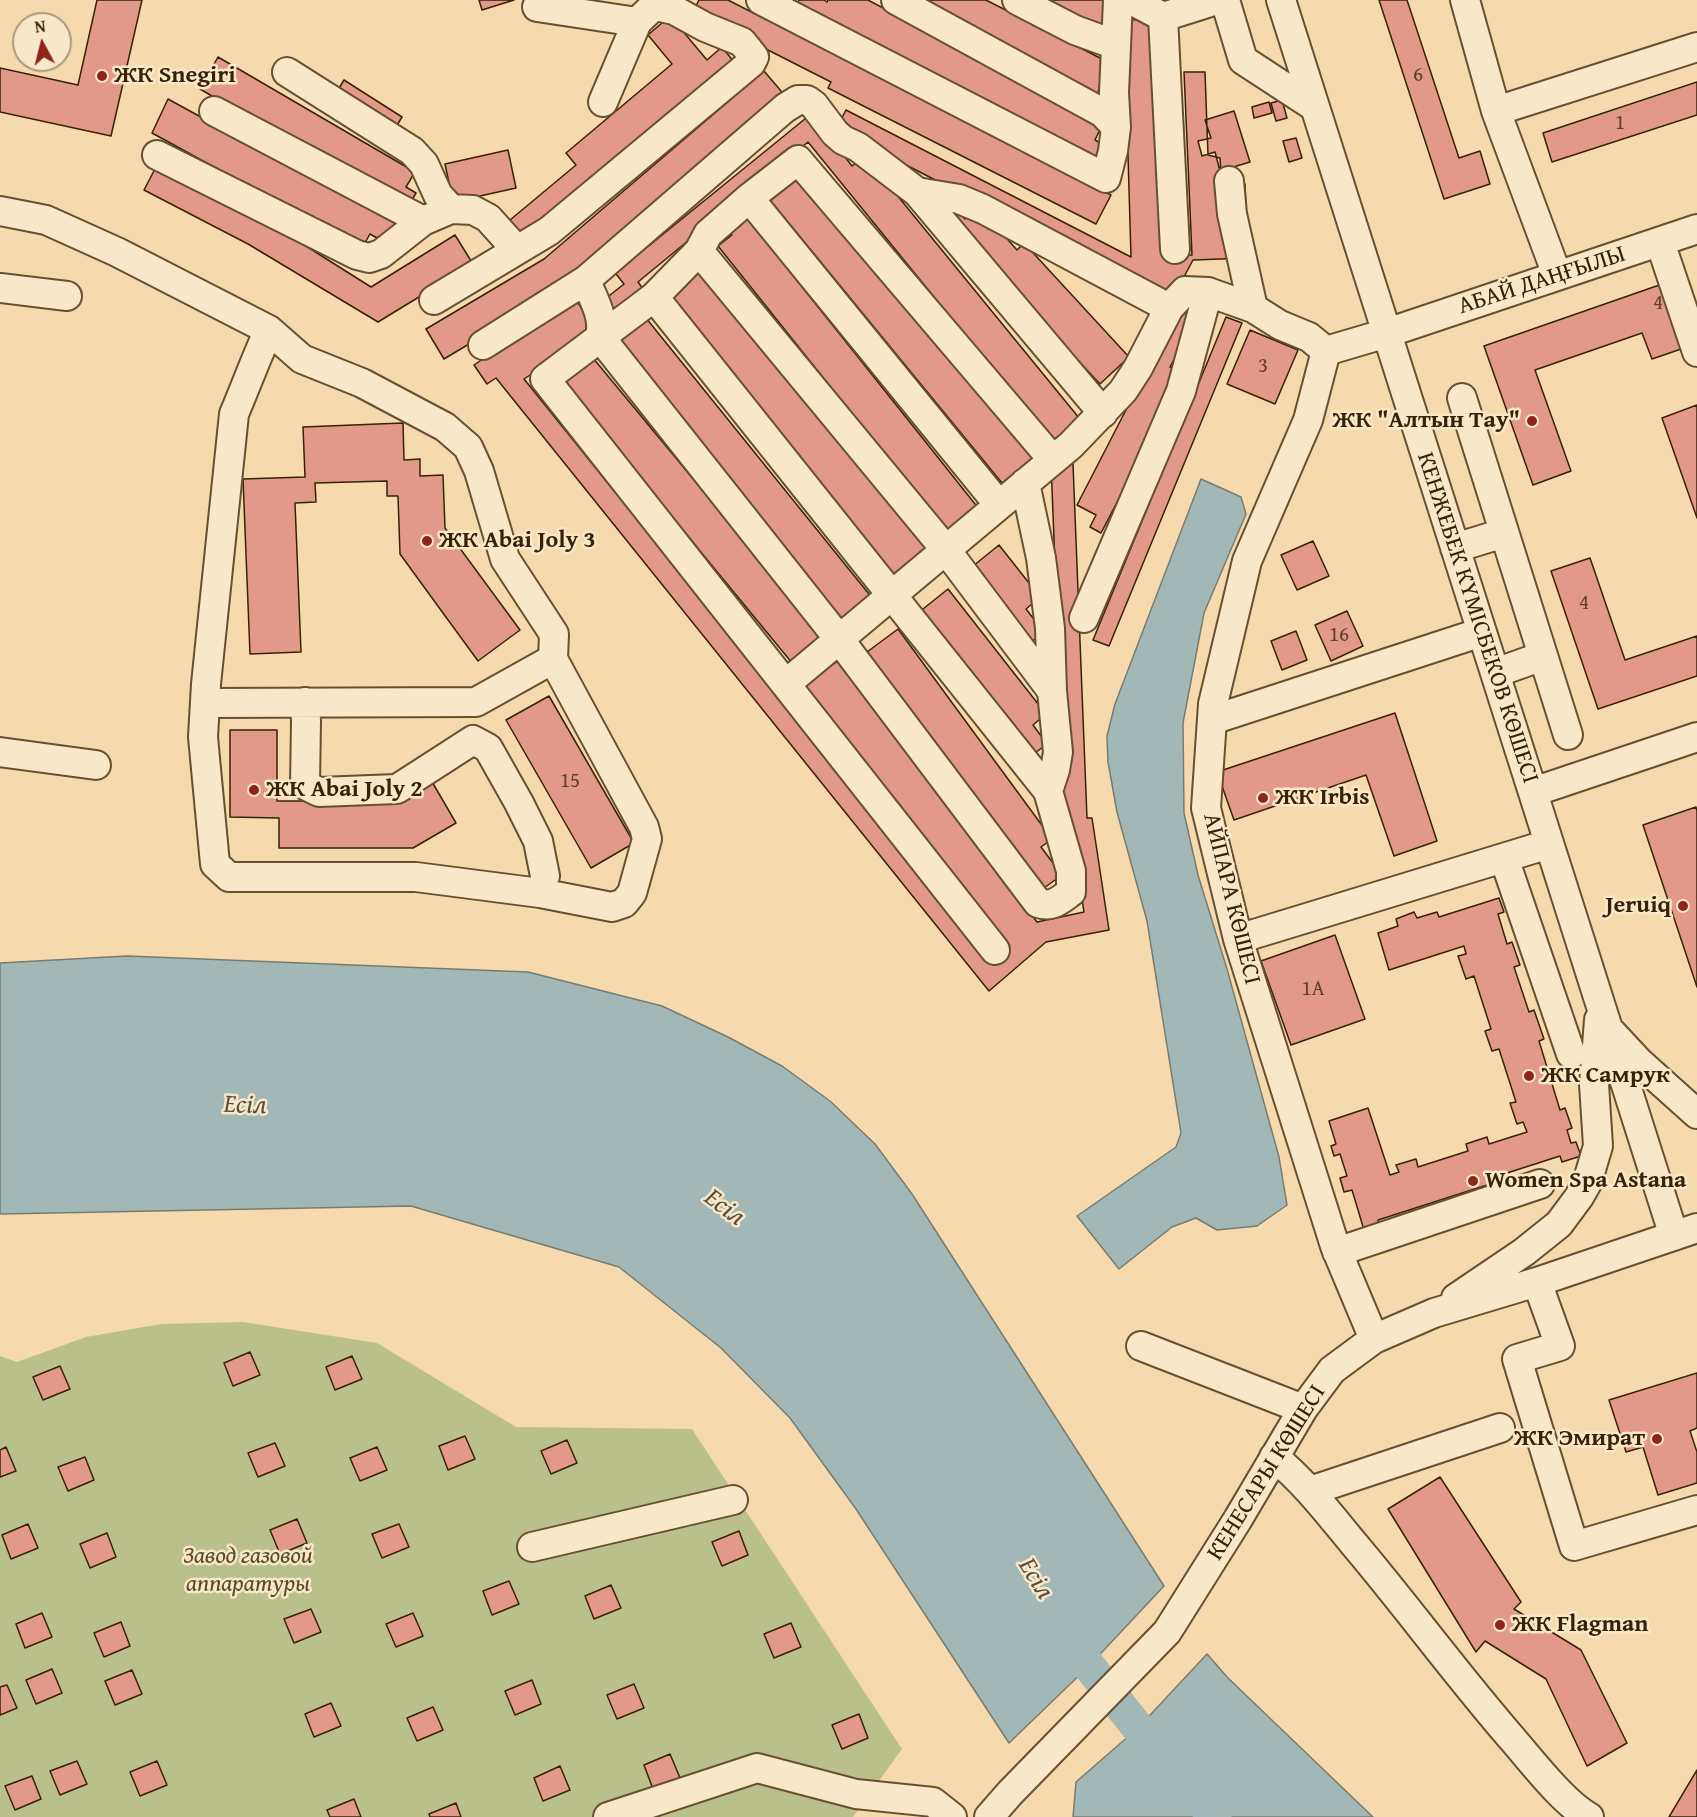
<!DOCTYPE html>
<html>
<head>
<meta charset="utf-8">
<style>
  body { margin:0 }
  #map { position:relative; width:1697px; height:1817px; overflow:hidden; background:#f6daae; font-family:"Gentium Book Plus",serif }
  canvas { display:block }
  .north { position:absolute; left:12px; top:12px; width:60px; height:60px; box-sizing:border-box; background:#f9e7ca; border:2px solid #ab987c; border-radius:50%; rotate:353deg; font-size:16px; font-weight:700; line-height:24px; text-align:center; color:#372207 }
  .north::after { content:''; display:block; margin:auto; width:21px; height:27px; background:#8f2418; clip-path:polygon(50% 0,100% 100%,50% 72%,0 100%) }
</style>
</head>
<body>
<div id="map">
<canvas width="1697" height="1817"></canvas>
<div class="north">N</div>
</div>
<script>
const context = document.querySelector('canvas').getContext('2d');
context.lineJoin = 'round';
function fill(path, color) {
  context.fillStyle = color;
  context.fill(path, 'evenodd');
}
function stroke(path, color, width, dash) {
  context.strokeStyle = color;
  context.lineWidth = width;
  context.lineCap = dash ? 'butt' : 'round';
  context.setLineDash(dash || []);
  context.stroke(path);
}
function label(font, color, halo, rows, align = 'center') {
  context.font = font + ' "Gentium Book Plus",serif';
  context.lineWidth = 5;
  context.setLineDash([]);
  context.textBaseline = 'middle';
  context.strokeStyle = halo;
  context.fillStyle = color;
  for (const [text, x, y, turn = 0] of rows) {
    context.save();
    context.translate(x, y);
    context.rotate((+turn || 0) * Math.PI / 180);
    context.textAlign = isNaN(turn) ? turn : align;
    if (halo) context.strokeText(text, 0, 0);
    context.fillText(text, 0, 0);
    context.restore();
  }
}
fill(new Path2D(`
  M243 1322 377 1343 516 1427 692 1429 902 1749 853 1817H0V1356L17 1362 86 1337 161 1324Z`), '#bac08c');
const water = new Path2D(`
  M1201 479 1241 497 1246 514 1204 613 1183 723 1184 813 1198 875 1227 969 1279 1157 1287 1205 1257 1226 1217 1230 1196 1218 1172 1227 1119 1269 1077 1216 1176 1147 1181 1133 1147 921 1117 812 1108 762 1107 736 1115 704Z
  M127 956 528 972 662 1006 728 1037 782 1066 830 1101 875 1144 912 1194 1164 1586 1089 1666 1009 1743 856 1509 790 1418 721 1348 619 1267 411 1206 0 1214V963Z
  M1207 1654 1228 1678 1373 1817H1073L1076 1782 1138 1728Z`);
fill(water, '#a2b8b6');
stroke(water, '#777c70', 1.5);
stroke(new Path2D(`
  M1066 1628 1089 1666 1138 1728 1215 1817`), '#a2b8b6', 33);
const building = new Path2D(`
  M97 0H142L111 136 0 112V68L78 85Z
  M479 0H514L482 10Z
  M699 0H728L1111 195 1096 224 828 88 831 82 693 12Z
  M799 0H824L827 2 828 0H868L1103 123 1095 140 1104 145 1094 164 795 8Z
  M902 0H986L1104 60 1097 99Z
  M1033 0H1113L1100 33Z
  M1379 0H1407L1459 158 1480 151 1490 184 1444 199Z
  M670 16 707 60 722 47 734 62 524 238 510 220 576 165 566 153 672 64 648 35Z
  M1160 19 1167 255H1192L1184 72H1205L1208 155 1220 158 1222 189 1245 184 1248 258 1193 260 1171 301 836 129 846 110 1131 257 1124 20Z
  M218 57 415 172 406 187 416 193 406 210 200 89Z
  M764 71 787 98 564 287 444 359 426 329 544 259Z
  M344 80 402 117 391 135 333 98Z
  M1697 82V115L1552 162 1543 133Z
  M168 99 398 225 388 244 370 234 362 248 152 133Z
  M1282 100 1287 118 1276 121 1271 103Z
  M1269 102 1272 113 1254 118 1252 107Z
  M1234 111 1250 162 1220 171 1215 152 1202 156 1198 141 1211 138 1205 120Z
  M811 114 852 166 865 156 1084 424 1056 447 808 142 638 282 647 294 615 321 600 303 624 284 612 269 636 249 640 253Z
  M1296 138 1302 158 1289 162 1283 141Z
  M508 150 516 188 453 202 445 164Z
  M157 165 263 219 371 287 455 235 473 264 378 322 248 244 144 190Z
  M795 168 1033 458 1002 483 764 193Z
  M952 205 965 219 973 213 988 229 994 224 1017 250 1024 243 1129 357 1100 384 942 214Z
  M744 214 979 509 948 534 718 246 732 235 726 228Z
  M696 264 930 553 898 579 664 289Z
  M1668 282 1690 346 1652 359 1642 333 1535 370 1571 471 1533 485 1484 346Z
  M574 297 597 330 524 379 992 960 804 686 839 660 1037 922 1084 912 1073 840H1066L1051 464H1073L1087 818H1092L1109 930 1046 942 989 991 496 378 487 384 474 365Z
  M1179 307 1197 316 1170 367 1184 374 1101 533 1090 527 1096 515 1077 505Z
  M1226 317 1242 323 1109 646 1093 640Z
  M646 318 877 604 845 630 613 344Z
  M1250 330 1298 350 1275 404 1227 384Z
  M593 358 829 643 797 669 562 383Z
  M1697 405V518L1662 418Z
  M403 423 404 460 420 459V476L443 475 445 528 520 630 478 661 400 554 398 496H387V481L315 483 316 502 295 503 301 652 250 654 243 479 305 477 303 427Z
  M1313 541 1329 576 1297 590 1281 555Z
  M999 545 1040 597 1026 609 1044 632 1026 646 967 571Z
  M1590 558 1625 660 1697 636V676L1598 709 1551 571Z
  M948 589 1046 714 1033 725 1047 744 1031 756 918 613Z
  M1347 611 1363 646 1331 661 1315 625Z
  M898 629 1052 839 1041 847 1062 875 1041 890 867 652Z
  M1296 631 1307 660 1282 670 1271 641Z
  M549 696 634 843 591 868 506 720Z
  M1395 713 1437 841 1394 856 1366 775 1234 820 1217 772Z
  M230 730H277V801H396L431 780 456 823 413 848H279V818L230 817Z
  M1696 807 1697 811V987L1643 825Z
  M1499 898 1504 912 1498 914 1507 944 1512 942 1520 965 1514 967 1529 1012 1534 1010 1544 1039 1539 1041 1560 1110 1565 1108 1572 1128 1567 1130 1571 1143 1576 1142 1581 1156 1562 1162 1560 1156 1507 1173 1509 1178 1378 1220 1379 1225 1364 1230 1352 1190 1344 1192 1340 1178 1347 1176 1340 1154 1334 1156 1331 1146 1336 1144 1329 1121 1368 1108 1390 1175 1399 1172 1396 1165 1416 1159 1418 1167 1468 1151 1466 1144 1487 1137 1489 1144 1527 1132 1523 1122 1517 1124 1510 1103 1516 1102 1499 1049 1492 1051 1485 1031 1491 1029 1474 976 1466 979 1458 956 1466 954 1464 946 1389 970 1378 933 1398 926 1396 919 1414 912 1417 918 1437 912 1439 917Z
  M1335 935 1365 1019 1291 1045 1261 961Z
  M250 1352 260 1375 233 1386 224 1363Z
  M352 1356 362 1379 335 1390 326 1367Z
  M60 1366 70 1389 43 1400 33 1377Z
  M1697 1373V1428L1690 1431 1697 1452V1483L1658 1495 1643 1447 1626 1452 1609 1400Z
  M465 1436 475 1459 448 1470 439 1446Z
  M567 1440 577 1463 551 1474 541 1451Z
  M275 1443 285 1466 258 1477 248 1453Z
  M6 1447 16 1471 0 1477V1450Z
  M377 1447 387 1470 360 1481 350 1458Z
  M85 1457 94 1480 68 1491 58 1467Z
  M1440 1477 1521 1602 1514 1609 1581 1650 1627 1743 1587 1766 1546 1679 1485 1641 1476 1652 1388 1509Z
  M297 1519 307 1543 280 1554 270 1530Z
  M28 1524 38 1548 11 1559 2 1535Z
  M399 1524 409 1547 382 1558 372 1534Z
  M739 1531 748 1555 722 1566 712 1542Z
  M107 1533 116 1557 90 1568 80 1544Z
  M509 1581 519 1604 492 1615 483 1591Z
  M611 1585 621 1608 594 1619 585 1596Z
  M311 1609 321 1632 294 1643 284 1619Z
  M42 1613 52 1637 25 1648 16 1624Z
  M413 1613 423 1636 396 1647 386 1624Z
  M121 1622 130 1646 104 1657 94 1633Z
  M791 1623 801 1647 774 1658 764 1634Z
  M52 1669 62 1693 36 1704 26 1680Z
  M132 1670 142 1694 115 1705 105 1681Z
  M532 1680 541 1704 515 1715 505 1691Z
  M634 1684 644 1708 617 1719 607 1695Z
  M7 1685 17 1708 0 1715V1687Z
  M331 1703 341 1726 314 1737 305 1714Z
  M433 1707 443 1730 417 1741 407 1718Z
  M859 1714 868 1738 842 1749 832 1725Z
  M670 1754 680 1778 653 1789 644 1765Z
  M77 1761 87 1784 60 1795 50 1771Z
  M157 1761 167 1785 140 1796 130 1772Z
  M560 1766 570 1790 543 1801 534 1778Z
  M1697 1770V1817H1669Z
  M32 1776 41 1799 15 1810 5 1786Z
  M354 1799 361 1817H330L327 1810Z
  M456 1803 461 1817H430L429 1814Z`);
fill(building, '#e29989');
stroke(building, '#372207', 1.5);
const minor = new Path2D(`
  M761 0 1106 178 1113 151 1116 127 1114 93 1118 0
  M896 0 1103 113 1116 127
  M1017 0 1075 30 1116 45
  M1131 0 1163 17 1217 0
  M1225 0 1243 60 1315 107
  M1281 0 1674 1236
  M1465 0 1496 111 1557 275
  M537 7 637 22 660 0
  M1163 17 1175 249
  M287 72 412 151 424 164 438 195 451 209
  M603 102 637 22
  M214 111 423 221
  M1496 111 1697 47
  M157 155 357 255 369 258 381 254 423 221 451 209 473 210 488 218 516 249
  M1229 181 1232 214 1253 308
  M917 192 959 199 983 209 1169 308
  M749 198 798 160 1053 460
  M0 211 46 220 117 252 269 330 302 359 362 383 445 427 468 447 479 471 505 559 554 634 553 659
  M1660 242 1697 352
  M699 251 946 550 1052 691 1058 752 1055 770 1048 791
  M586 280C593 300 605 316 600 337
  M0 288 67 296
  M434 300 549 231 751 63 754 57 742 42 705 27 674 10 656 6
  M600 337 839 639 1038 903C1052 908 1060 900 1071 892V871L1048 791 654 297
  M483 345 586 280 785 108 798 100H807L814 105 835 133 843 140 858 147 917 192 1103 413
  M1462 398 1568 735
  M1025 483 1041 558 1050 628 1052 691
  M1455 548 1504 533
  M1084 618 1181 391 1208 292
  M1495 673 1543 656
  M787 683 1071 445 1123 391 1138 368 1169 308 1185 291 1208 292 1253 308 1280 325 1309 337 1326 351
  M305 702 306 721 305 785 319 792 397 789 473 740 488 748 519 803 538 841 545 876
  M205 703 476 702 553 659 644 827 647 839 632 893 624 903 612 907 540 893 416 877H229L215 864 203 737 206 684 234 414C246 386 256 358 269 330
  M1212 720 1482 632
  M0 752 96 765
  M1533 792 1697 737
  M1504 858 1571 1054
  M1238 939 1549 844
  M995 950 545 379 654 297 699 251 708 234 749 198 999 505
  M1612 1033 1639 1062 1697 1114
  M1337 1252 1540 1184
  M1537 1282 1560 1346 1517 1359 1574 1546 1697 1510
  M1456 1298 1524 1252 1559 1224 1579 1197 1587 1183 1598 1146 1594 1084 1599 1020
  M1374 1339 1335 1246 1238 939 1206 808 1213 704 1247 561 1308 420 1326 351 1387 333 1697 229
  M1141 1346 1303 1409
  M1274 1457C1305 1482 1329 1514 1354 1544 1409 1609 1459 1678 1515 1742 1533 1763 1565 1804 1589 1817
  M1310 1491 1500 1428
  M532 1547 733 1500
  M608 1817 757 1768 856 1794 933 1802 952 1817
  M989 1817 1010 1793 1167 1632 1238 1519 1303 1409 1332 1370 1374 1339 1434 1313 1537 1282 1697 1228`);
stroke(minor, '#675031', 32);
stroke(minor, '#f9e7ca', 28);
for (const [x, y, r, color] of [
  [102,76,6,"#8f2418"],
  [1532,421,6,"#8f2418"],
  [427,541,6,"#8f2418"],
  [254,790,6,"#8f2418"],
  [1263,798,6,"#8f2418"],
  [1683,906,6,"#8f2418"],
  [1529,1076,6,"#8f2418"],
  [1473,1181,6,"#8f2418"],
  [1657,1439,6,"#8f2418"],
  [1500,1625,6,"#8f2418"]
]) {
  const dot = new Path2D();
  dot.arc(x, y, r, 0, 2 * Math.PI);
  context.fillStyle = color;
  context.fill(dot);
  stroke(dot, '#f9e7ca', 2);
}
label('21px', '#624028', null, [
  ["6",1418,76],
  ["1",1620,124],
  ["4",1658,304],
  ["3",1263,367],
  ["4",1584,604],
  ["16",1339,636],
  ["15",570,782],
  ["1А",1313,990]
]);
label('bold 24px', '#372207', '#f9e7ca', [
  ["ЖК Snegiri",114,76],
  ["ЖК \"Алтын Тау\"",1520,421,"right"],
  ["ЖК Abai Joly 3",439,541],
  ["ЖК Abai Joly 2",266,790],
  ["ЖК Irbis",1275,798],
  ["Jeruiq",1671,906,"right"],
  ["ЖК Самрук",1541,1076],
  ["Women Spa Astana",1485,1181],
  ["ЖК Эмират",1645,1439,"right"],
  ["ЖК Flagman",1512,1625]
], 'left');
label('24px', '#372207', '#f9e7ca', [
  ["АБАЙ ДАҢҒЫЛЫ",1542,281,-18],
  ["КЕНЖЕБЕК КҮМІСБЕКОВ КӨШЕСІ",1477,618,72],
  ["АЙПАРА КӨШЕСІ",1231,899,76],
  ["КЕНЕСАРЫ КӨШЕСІ",1267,1473,-58]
]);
label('italic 24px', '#584a28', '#f9e7ca', [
  ["Завод газовой",248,1557],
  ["аппаратуры",248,1585]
]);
label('italic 26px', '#574f3c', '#f9e7ca', [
  ["Есіл",245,1106,2],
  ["Есіл",724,1208,37],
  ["Есіл",1035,1579,58]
]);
</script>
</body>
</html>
